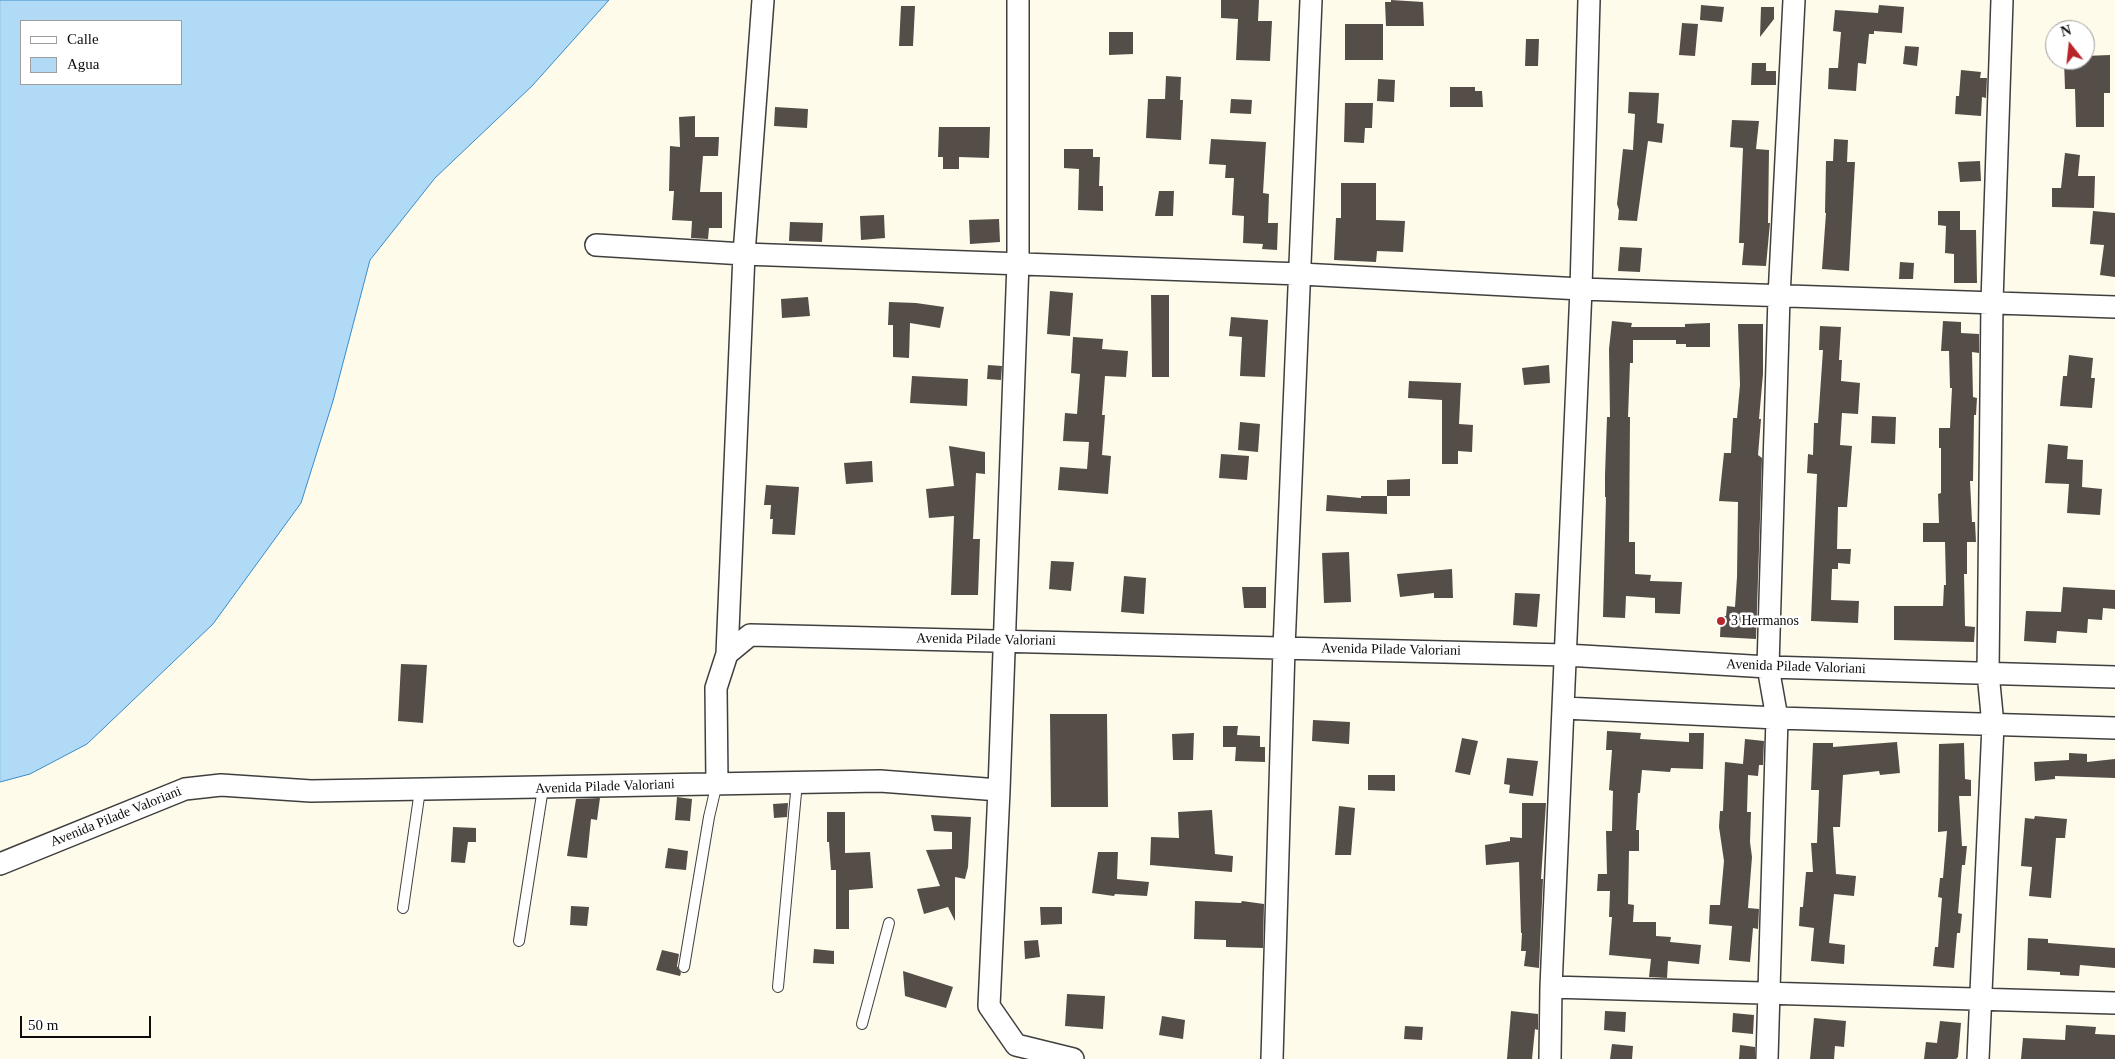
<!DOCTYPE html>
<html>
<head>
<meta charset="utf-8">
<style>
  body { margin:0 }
  #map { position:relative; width:2115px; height:1059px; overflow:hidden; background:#fffbea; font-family:Georgia,serif }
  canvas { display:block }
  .legend { position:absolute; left:20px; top:20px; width:162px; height:65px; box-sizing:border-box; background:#fff; border:1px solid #9e9e9e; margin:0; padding:6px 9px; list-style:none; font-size:15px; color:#0c0c0c }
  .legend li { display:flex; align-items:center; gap:10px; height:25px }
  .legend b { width:25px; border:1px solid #9e9e9e }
  .north { position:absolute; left:2045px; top:20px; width:50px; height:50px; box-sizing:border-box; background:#fff; border:1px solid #9e9e9e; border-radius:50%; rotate:344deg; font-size:14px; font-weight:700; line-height:20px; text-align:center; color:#0c0c0c }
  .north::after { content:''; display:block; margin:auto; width:18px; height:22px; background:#b9262a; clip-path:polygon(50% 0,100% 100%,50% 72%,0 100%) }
  .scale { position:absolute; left:20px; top:1016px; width:131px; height:22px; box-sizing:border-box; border:2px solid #0c0c0c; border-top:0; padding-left:6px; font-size:15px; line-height:18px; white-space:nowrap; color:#0c0c0c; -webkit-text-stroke:4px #fff; paint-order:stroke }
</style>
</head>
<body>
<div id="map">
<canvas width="2115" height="1059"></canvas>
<ul class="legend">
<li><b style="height:6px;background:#fff"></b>Calle</li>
<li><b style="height:14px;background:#b0daf5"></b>Agua</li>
</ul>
<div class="north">N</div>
<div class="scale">50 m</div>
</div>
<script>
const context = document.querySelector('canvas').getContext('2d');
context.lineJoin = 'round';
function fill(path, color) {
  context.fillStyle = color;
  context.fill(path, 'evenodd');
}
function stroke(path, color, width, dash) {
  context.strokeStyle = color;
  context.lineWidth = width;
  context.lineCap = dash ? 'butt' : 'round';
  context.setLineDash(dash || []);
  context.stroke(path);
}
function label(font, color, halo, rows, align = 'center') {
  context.font = font + ' Georgia,serif';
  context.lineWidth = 5;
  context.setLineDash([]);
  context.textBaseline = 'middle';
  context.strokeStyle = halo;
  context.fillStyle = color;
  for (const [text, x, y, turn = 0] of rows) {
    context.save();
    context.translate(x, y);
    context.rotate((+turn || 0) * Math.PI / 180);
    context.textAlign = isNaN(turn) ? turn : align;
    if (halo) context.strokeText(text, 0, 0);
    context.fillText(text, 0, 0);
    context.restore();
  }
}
const water = new Path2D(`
  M0 0H609L532 86 435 178 370 260 333 401 301 503 213 624 87 744 30 774 0 782ZM21 21H181V84H21Z`);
fill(water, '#b0daf5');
stroke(water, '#388dcb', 1);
fill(new Path2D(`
  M1221 0H1259L1258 21H1272L1270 61 1236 60 1238 19 1221 18Z
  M1391 0 1423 2 1424 26H1386L1385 2H1391Z
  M1701 5 1724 7 1722 22 1700 20Z
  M1879 5 1904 7 1902 33 1874 31V34H1869L1866 64 1858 63 1856 91 1828 89 1829 68H1838L1841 32 1833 31 1835 10 1878 13Z
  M901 6H915L913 46H899Z
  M1761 7H1774V19L1760 37Z
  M1682 23 1698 24 1695 56 1679 55Z
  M1345 24H1383V60H1345Z
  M1109 32H1133V54L1109 55Z
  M1526 39H1539L1538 66H1525Z
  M1905 46 1919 47 1917 66 1903 64Z
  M2110 55V93H2104V127H2076L2075 89H2065L2064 60H2085V56Z
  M1752 63H1766V71H1776V85H1751Z
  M1961 70 1981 72 1980 78H1987L1986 98 1982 97 1981 116 1955 114 1956 96H1959Z
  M1166 76 1181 77 1180 100H1183L1181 140 1146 138 1148 99H1165Z
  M1378 79 1395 80 1394 102 1377 101Z
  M1450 87H1475V91H1482L1483 107H1450Z
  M1629 92 1659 93 1657 123 1664 124 1662 143 1648 141 1637 221 1618 220 1619 210 1617 204 1623 149 1633 150 1635 114 1628 113Z
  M1231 99 1252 100 1251 114 1230 113Z
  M1345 103H1373L1372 128H1365L1364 143 1344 142Z
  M775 107 808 109 807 128 774 126Z
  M695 116V137H719L718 156H703L700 192H722V228H709L708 239 691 238 692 221 672 220 674 191H669L670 146 680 147 679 117Z
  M1732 120 1759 121 1756 149 1769 150 1768 223H1770L1766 266 1742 265 1744 243H1739L1743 148 1730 147Z
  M939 127H990L989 158 959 157V169H943V157H938Z
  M1211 139 1266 142 1263 193 1269 194 1268 223H1278L1277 250 1262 249 1263 244 1243 243 1244 216 1232 215 1234 178H1225L1226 165 1209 164Z
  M1834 139 1848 140 1847 162H1855L1849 271 1822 269 1826 213H1825L1826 161H1833Z
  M1064 149H1093V157H1100L1099 186H1103V211L1078 210 1079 169 1064 168Z
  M2065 153 2080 155 2078 176H2095L2094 208 2052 207V188H2061Z
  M1980 161 1981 181 1960 182 1958 162Z
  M1341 183H1376V220L1405 221 1403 252 1377 251 1376 262 1334 260 1336 218H1341Z
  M1159 191H1174L1173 216H1155Z
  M1938 211H1960V230H1976L1977 283H1954V254L1945 253 1946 226 1938 225Z
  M2093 211 2115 213V277L2100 275 2104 245 2090 244Z
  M884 215 885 238 861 240 860 216Z
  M999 219 1000 242 970 244 969 220Z
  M790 222 823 223 822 242 789 241Z
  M1620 247 1642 248 1640 272 1618 271Z
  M1900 262 1914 263 1913 279H1899Z
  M1050 291 1073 293 1070 336 1047 334Z
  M1151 295H1169V377H1152Z
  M808 297 810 316 782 318 781 299Z
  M889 302 916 303 944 307 940 328 910 323 909 358 893 357V325H888Z
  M1231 317 1268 320 1265 377 1240 376 1242 337 1229 336Z
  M1612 321 1632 323 1631 327H1685V324L1710 323V347H1686V344H1676V340H1633V363H1630L1628 417H1630L1629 542H1635V574L1651 575 1650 581 1682 582 1680 614 1655 613V598L1626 596 1625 618 1603 617 1606 497H1605V475L1607 417H1610L1609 349Z
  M1943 321 1961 322V333L1979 334V353L1972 352 1973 397 1977 398 1976 415H1974L1973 481H1970L1972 522H1975L1976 542H1967V574H1964L1965 626 1975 627 1974 642 1894 640V606H1943L1944 585H1946L1945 542H1923V523H1939L1938 494 1941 493V448H1939V428H1950L1952 388H1950L1949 351H1941Z
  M1738 324H1763V374L1759 419H1761L1758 455 1762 458 1756 639 1720 637 1721 616H1726L1727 606 1735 607 1737 577 1738 502 1719 501 1724 453H1731L1733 418H1737L1740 385Z
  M1820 326 1841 327 1839 360H1842L1841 381 1860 383 1858 414 1842 413 1840 445 1852 446 1847 507H1838L1837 549H1851L1850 564 1838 563V569H1832L1831 600 1859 601 1858 623 1811 621 1817 474 1807 473 1808 454 1813 455 1814 423H1818L1823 350H1819Z
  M1073 337 1103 339 1102 349 1128 351 1126 377 1105 376 1102 415H1105L1102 455 1111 456 1108 494 1058 490 1060 467 1087 469 1089 442 1063 441 1065 413 1077 414 1080 374 1071 373Z
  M2069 355 2093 358 2091 378H2095L2092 408 2060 406 2063 376H2067Z
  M988 365 1002 366 1001 380 987 379Z
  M1549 365 1550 383 1524 385 1522 368Z
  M912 376 968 379 967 406 910 403Z
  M1409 381 1461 383 1459 424 1473 425 1472 452 1458 451V464H1442V400L1408 398Z
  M1872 416 1896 417 1895 444 1871 443Z
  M1240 422 1260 424 1258 452 1238 450Z
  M2048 444 2068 446 2067 459 2083 460 2082 487 2102 489 2100 515 2067 513 2069 484 2045 483Z
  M949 446 985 452V474L976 473 973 539H980L978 595H951L954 516 929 518 926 489 954 486Z
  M1221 454 1249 456 1247 480 1219 478Z
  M872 461 873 482 846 484 844 463Z
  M1410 479V496H1387V480Z
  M766 485 799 487 795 535 772 534 773 519H770L771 505H764Z
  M1327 495 1361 498V496H1387V514L1326 511Z
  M1349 552 1351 602 1324 603 1322 553Z
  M1051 561 1074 562 1071 591 1049 589Z
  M1452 569 1453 598H1434V593L1400 597 1397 574Z
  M1124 576 1146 578 1144 614 1121 612Z
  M1242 587H1266V608H1244Z
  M2063 587 2115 590V609L2103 608 2102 620 2088 619 2087 633 2057 631 2056 643 2024 641 2026 611 2061 612Z
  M1515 593 1540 594 1537 627 1513 625Z
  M401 664 427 665 423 723 398 721Z
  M1050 714H1107L1108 807H1051Z
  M1313 720 1350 722 1349 744 1312 741Z
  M1223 726H1238L1237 735 1260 736V747H1265V762L1235 761 1236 747H1223Z
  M1607 731 1641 733 1640 739 1689 742V733H1704L1703 769 1671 768 1670 772 1642 770 1640 793H1638L1636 830H1639V851H1629L1628 904 1634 905 1633 922H1656V936L1671 937 1670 942 1701 945 1699 964 1668 961 1667 978 1649 977 1651 959 1609 955 1612 917H1609L1610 891H1597L1598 874H1607L1606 831H1612L1613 791 1609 790 1612 750H1606Z
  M1194 733 1193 760H1173L1172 734Z
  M1462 738 1478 741 1470 775 1455 772Z
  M1745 739 1764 741 1763 765H1759L1758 776 1748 775 1747 812H1751L1750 842 1752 857 1748 908 1759 909 1758 929 1753 928 1750 962 1729 960 1732 926 1709 924 1710 905H1720L1724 861 1719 827 1720 811H1723L1725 762 1743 764Z
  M1897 742 1900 773 1880 775 1879 771 1843 775 1840 827H1833L1836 874 1856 876 1854 896 1834 894 1829 943 1845 945 1844 964 1811 961 1814 928 1799 926 1800 907H1803L1806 872H1813L1811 843H1817L1819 790H1811L1813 743H1833V747Z
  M1964 743 1965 779 1971 780V796H1959L1962 846H1967L1965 865H1962L1958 913 1962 914 1960 933H1957L1954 968 1933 966 1935 947H1938L1942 898 1938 897 1940 878H1943L1947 831 1938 832 1939 744Z
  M2069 753 2087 754V762L2115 759V778L2055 776V779L2035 781 2034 762 2069 760Z
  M1507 758 1538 761 1533 796 1509 793 1510 785 1504 784Z
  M1368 775H1395V791L1368 790Z
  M677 797 692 799 690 821 675 820Z
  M600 798 597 820 591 819 587 858 567 856 576 799Z
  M788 803 787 817 774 818 773 804Z
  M1522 803H1546L1541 879H1543L1539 968 1524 966 1526 951H1521L1522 933H1521L1519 862 1486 865 1485 845 1510 841V837L1522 838Z
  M1339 806 1355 808 1351 855H1335Z
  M1212 810 1215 854 1233 856 1232 872 1150 865 1151 837 1179 838 1178 812Z
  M827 812H845V853L870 852 873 888 849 890V929H836V870H831L829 842H827Z
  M931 815 971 817 968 867 965 879 955 877V921L948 907 924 914 917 889 940 886 926 850 952 849V832L934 831Z
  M2035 816 2067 819 2065 838H2056L2051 898 2029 896 2032 867 2021 866 2025 818 2034 819Z
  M453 827 476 828V842H468L465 863 451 862Z
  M668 848 688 851 686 870 665 868Z
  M1098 852H1118L1117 879 1149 882 1147 896 1115 894 1114 896 1092 893Z
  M1195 901 1241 903 1242 901 1264 904 1263 948 1226 947V940L1194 939Z
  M571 906 589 907 587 926 570 925Z
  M1040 907H1062V924L1041 925Z
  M2028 938 2048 939V943L2115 948V968L2080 965 2079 976 2060 975V972L2027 970Z
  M1038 940 1040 957 1025 959 1024 941Z
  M814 949 834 951V964L813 963Z
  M662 950 679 954 677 966 681 973 680 976 656 970Z
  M903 971 953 987 946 1008 905 996Z
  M1067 994 1105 996 1103 1029 1065 1026Z
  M1511 1011 1538 1014V1030L1535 1029 1532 1059H1507Z
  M1605 1011 1626 1012 1625 1032 1604 1030Z
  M1733 1013 1754 1015 1753 1034 1732 1032Z
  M1162 1016 1185 1020 1183 1039 1159 1035Z
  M1814 1018 1846 1021 1844 1047 1835 1046 1834 1059H1810Z
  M1940 1021 1961 1023 1958 1057 1956 1059H1924L1926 1042 1937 1043Z
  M2066 1025 2096 1027 2095 1034 2115 1035V1059H2021L2023 1038 2065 1040Z
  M1405 1026 1423 1027 1422 1040 1404 1039Z
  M1612 1044 1633 1046 1632 1059H1610Z
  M1740 1045 1755 1047V1059H1739Z`), '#544d48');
const lane = new Path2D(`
  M403 908 420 790
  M519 941 543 788
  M684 967 709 817 717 783
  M778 987 797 782
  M862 1024 889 923`);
const street = new Path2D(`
  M1018 0V262L999 790 989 1006 1016 1045 1073 1059
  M596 245 744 254 1301 274 1581 289 2115 307
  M727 654 744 254 763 0
  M1564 708 1777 718 2115 728
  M717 783 716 688 727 654 750 635 1566 655 1768 667 2115 677
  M0 864 185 789 221 785 311 791 880 781 999 790
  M1551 987 2115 1003
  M1272 1059 1284 648 1311 0
  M1550 1059 1551 987 1581 289 1589 0
  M1767 1059 1777 718 1768 667 1779 297 1794 0
  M1978 1059 1993 725 1988 673 1992 302 2002 0`);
stroke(lane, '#3f3f3f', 12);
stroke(street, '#3f3f3f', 24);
stroke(lane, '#fff', 10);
stroke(street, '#fff', 21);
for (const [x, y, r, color] of [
  [1721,621,5,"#b9262a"]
]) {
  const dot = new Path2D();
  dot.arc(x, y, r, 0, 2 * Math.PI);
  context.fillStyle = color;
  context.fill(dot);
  stroke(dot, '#fff', 2);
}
label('14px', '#0c0c0c', '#fff', [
  ["3 Hermanos",1731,621]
], 'left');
label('14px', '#0c0c0c', '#fff', [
  ["Avenida Pilade Valoriani",986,640,1],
  ["Avenida Pilade Valoriani",1391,650,1],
  ["Avenida Pilade Valoriani",1796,667,2],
  ["Avenida Pilade Valoriani",605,787,-2],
  ["Avenida Pilade Valoriani",116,817,-22]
]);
</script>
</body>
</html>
